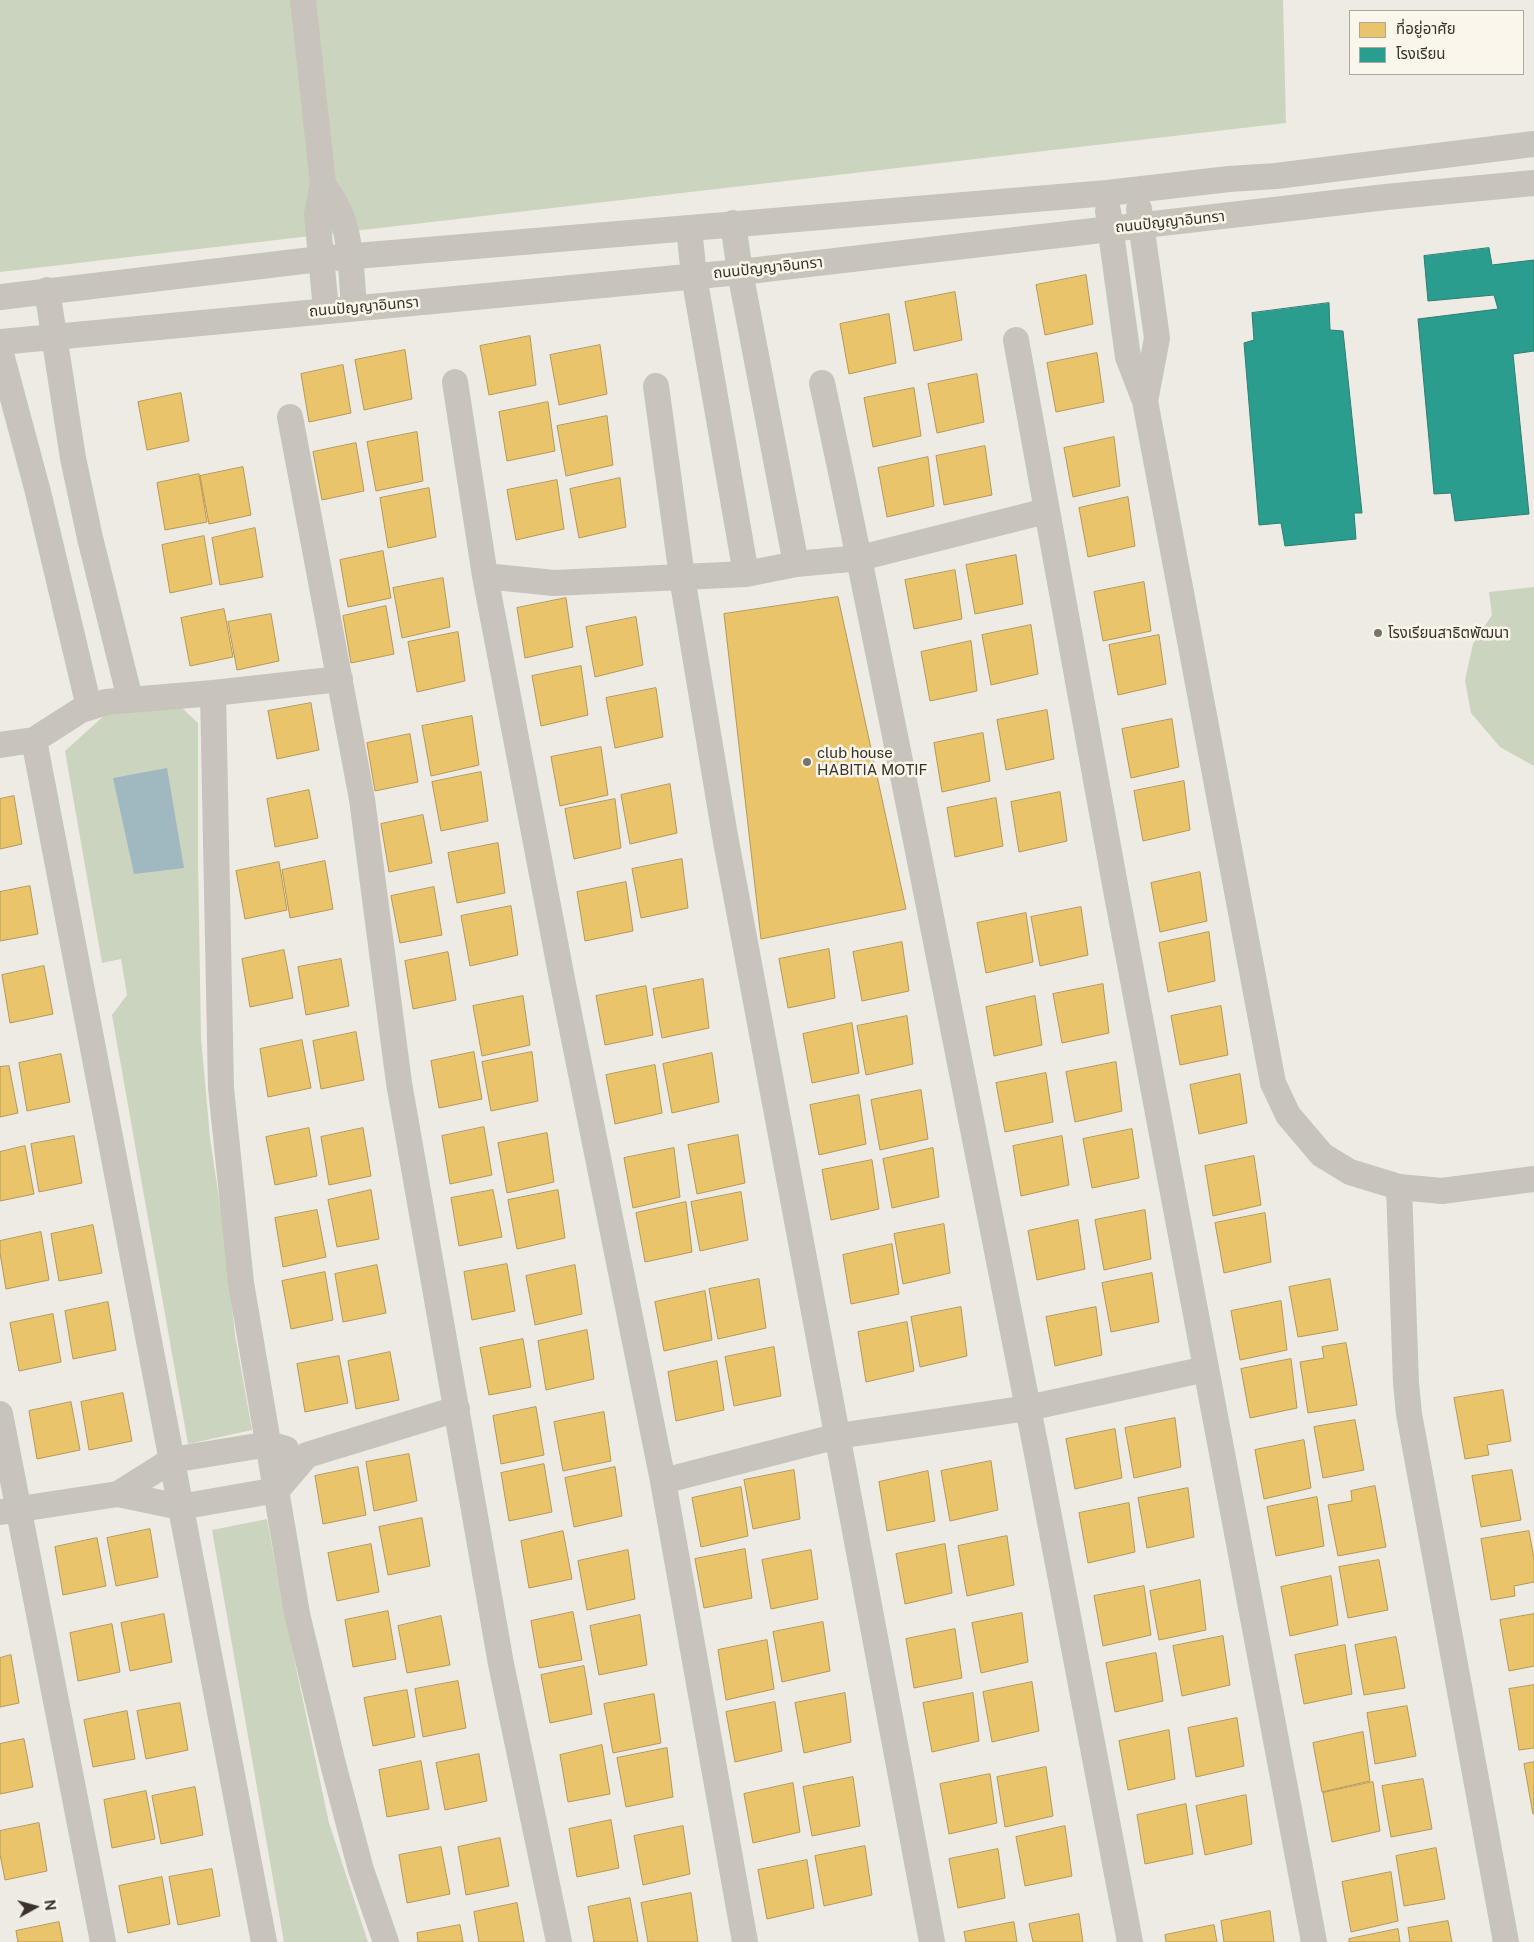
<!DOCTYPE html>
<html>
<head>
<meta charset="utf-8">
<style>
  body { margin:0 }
  #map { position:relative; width:1534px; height:1942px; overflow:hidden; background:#eeebe4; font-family:"Public Sans","Noto Sans Thai",sans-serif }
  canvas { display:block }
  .legend { position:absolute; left:1349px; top:10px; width:175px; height:65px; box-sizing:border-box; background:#faf6eb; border:1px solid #ada89e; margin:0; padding:6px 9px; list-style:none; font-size:15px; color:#39322a }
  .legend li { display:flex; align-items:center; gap:10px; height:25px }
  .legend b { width:25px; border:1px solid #ada89e }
  .north { position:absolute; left:10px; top:1882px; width:50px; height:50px; -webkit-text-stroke:4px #faf6eb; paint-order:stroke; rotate:83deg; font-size:14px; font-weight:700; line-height:20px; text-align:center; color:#39322a }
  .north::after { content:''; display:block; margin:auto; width:18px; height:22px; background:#39322a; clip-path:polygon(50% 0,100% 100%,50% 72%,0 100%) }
</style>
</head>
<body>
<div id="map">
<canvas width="1534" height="1942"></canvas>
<ul class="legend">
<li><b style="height:14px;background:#e9c46a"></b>ที่อยู่อาศัย</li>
<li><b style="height:14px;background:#2a9d8f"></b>โรงเรียน</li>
</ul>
<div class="north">N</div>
</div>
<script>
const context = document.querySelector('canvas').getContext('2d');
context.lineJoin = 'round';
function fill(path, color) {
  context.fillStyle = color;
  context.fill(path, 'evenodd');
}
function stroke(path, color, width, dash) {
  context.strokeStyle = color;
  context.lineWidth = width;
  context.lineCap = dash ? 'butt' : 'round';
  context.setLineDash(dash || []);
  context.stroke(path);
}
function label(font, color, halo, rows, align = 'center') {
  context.font = font + ' "Public Sans","Noto Sans Thai",sans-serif';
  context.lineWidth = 5;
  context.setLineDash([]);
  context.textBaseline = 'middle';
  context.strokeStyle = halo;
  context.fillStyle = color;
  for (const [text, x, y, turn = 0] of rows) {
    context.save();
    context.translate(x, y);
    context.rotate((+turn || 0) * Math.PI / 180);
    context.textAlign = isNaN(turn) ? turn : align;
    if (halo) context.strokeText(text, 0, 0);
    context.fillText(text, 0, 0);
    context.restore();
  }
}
fill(new Path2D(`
  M0 0H1283L1286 123 0 272Z
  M1534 587V766L1500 747 1471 713 1465 680 1473 644 1492 615 1489 592Z
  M182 708 198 723V862L201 1038 210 1138 225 1240 235 1335 252 1430 188 1444 112 1015 127 995 121 959 102 963 65 751 106 714Z
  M267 1519 282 1602 329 1823 368 1942H284L212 1530Z`), '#cbd4be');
fill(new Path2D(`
  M167 768 184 868 134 874 113 778Z`), '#a0b9c0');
const homes = new Path2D(`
  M1086 275 1093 324 1045 335 1036 285Z
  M955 292 962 340 914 351 905 302Z
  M889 314 896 363 849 374 840 324Z
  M530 336 536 385 489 395 480 346Z
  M600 345 607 394 559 405 550 355Z
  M405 350 412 399 364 410 355 360Z
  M1097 353 1104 402 1056 412 1047 363Z
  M343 365 351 413 309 422 301 374Z
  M977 374 984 422 937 433 928 384Z
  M914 388 921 436 873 447 864 398Z
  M181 393 189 441 147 450 138 402Z
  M548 402 555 451 507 461 499 412Z
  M607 416 613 465 566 476 557 426Z
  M417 432 423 481 376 491 367 442Z
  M1114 437 1120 486 1073 497 1064 448Z
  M356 443 364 491 322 500 313 452Z
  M985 446 992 495 944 505 936 456Z
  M928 457 934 506 887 517 878 468Z
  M243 467 251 515 209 524 200 476Z
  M199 474 207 522 165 530 157 483Z
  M620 478 626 527 579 538 570 489Z
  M557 480 564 529 516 540 507 490Z
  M429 488 436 537 388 548 380 498Z
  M1128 497 1135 546 1088 557 1079 508Z
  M255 528 263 577 220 585 212 538Z
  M204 536 212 584 170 593 162 545Z
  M383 551 391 598 348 607 340 560Z
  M1016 555 1023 604 975 614 966 565Z
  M955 570 962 619 914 629 905 580Z
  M443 578 450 627 402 638 393 588Z
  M1144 582 1151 631 1103 641 1094 592Z
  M838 597 906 909 761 939 724 614Z
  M566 598 573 647 525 658 517 608Z
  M386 606 394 654 351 663 343 616Z
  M224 609 233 657 190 666 181 618Z
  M271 614 279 661 237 670 228 622Z
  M636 617 643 665 595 677 586 627Z
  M1031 625 1038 674 991 685 982 635Z
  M458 632 465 681 417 692 408 642Z
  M1159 635 1166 684 1118 695 1109 645Z
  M971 641 977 691 930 701 921 652Z
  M581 666 588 715 541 726 532 676Z
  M656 688 663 737 615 748 606 698Z
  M311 703 319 750 277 759 268 711Z
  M1047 710 1054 759 1006 770 997 720Z
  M472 716 479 765 431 776 422 726Z
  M1172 719 1179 767 1131 778 1122 729Z
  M983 733 990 781 942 792 934 743Z
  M410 734 418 782 375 791 367 743Z
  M601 747 608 795 560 806 551 757Z
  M481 772 488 821 441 831 432 782Z
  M1184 781 1190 830 1143 841 1134 791Z
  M670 784 677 833 630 844 621 795Z
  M309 790 318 838 275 847 267 799Z
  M1060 792 1067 841 1019 852 1011 802Z
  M14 796 22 844 0 849V799Z
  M996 798 1003 846 955 857 947 808Z
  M615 799 621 848 574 859 565 809Z
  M423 815 432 863 389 872 381 824Z
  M498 843 505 893 457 903 448 853Z
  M682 859 688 908 641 918 632 869Z
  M325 861 333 909 290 918 282 870Z
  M279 862 287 910 245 919 236 871Z
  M1200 872 1207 921 1160 932 1151 883Z
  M626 882 633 931 585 941 577 892Z
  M30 886 38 934 0 941V892Z
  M434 887 442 935 400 943 391 896Z
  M511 906 518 955 470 966 461 916Z
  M1081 907 1088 955 1040 966 1031 917Z
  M1026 913 1033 962 986 973 977 923Z
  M1209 932 1215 981 1168 992 1159 943Z
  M902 942 909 991 862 1001 853 952Z
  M829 949 835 998 788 1008 779 959Z
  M284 950 293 998 250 1007 242 959Z
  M448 952 456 1000 413 1009 405 961Z
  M341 959 349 1006 306 1015 298 967Z
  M44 966 53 1014 10 1023 2 975Z
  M703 979 709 1028 662 1038 653 989Z
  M1103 984 1109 1033 1062 1043 1053 994Z
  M646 986 653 1035 605 1045 596 996Z
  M523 996 530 1045 482 1056 473 1006Z
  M1035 996 1042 1045 994 1056 986 1007Z
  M1221 1006 1228 1055 1180 1065 1171 1016Z
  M907 1016 913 1064 866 1075 857 1026Z
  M852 1023 859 1073 812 1083 803 1034Z
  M356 1032 364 1080 321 1089 313 1041Z
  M302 1040 311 1088 268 1097 260 1049Z
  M474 1052 482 1099 439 1108 431 1061Z
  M532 1052 538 1101 491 1111 482 1062Z
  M712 1053 719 1102 672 1113 663 1064Z
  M61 1054 70 1102 27 1111 19 1063Z
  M1116 1062 1122 1111 1075 1122 1066 1072Z
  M655 1065 662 1113 615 1124 606 1075Z
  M9 1066 18 1113 0 1117V1067Z
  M1046 1073 1053 1122 1005 1132 996 1083Z
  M1240 1074 1247 1123 1199 1134 1190 1085Z
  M921 1090 928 1139 880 1150 871 1100Z
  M859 1095 866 1144 819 1155 810 1105Z
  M484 1127 492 1175 450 1184 442 1136Z
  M309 1128 317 1176 275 1185 266 1137Z
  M363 1128 371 1176 329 1185 321 1137Z
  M1132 1129 1139 1178 1092 1188 1083 1139Z
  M547 1133 554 1182 507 1193 498 1143Z
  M738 1135 745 1183 697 1194 688 1145Z
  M74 1136 82 1183 39 1192 31 1144Z
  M1062 1136 1069 1185 1021 1196 1013 1146Z
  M25 1146 34 1194 0 1201V1152Z
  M674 1148 680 1197 633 1208 624 1158Z
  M933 1148 939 1197 892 1208 883 1159Z
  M1254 1156 1261 1205 1213 1216 1205 1166Z
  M872 1160 879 1209 831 1220 822 1170Z
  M371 1190 379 1239 337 1247 328 1200Z
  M493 1190 502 1237 459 1246 451 1198Z
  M558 1190 565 1238 517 1249 508 1200Z
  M741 1192 748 1240 700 1251 691 1202Z
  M686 1202 692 1252 645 1262 636 1213Z
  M317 1210 326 1257 283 1267 275 1218Z
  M1145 1210 1151 1259 1104 1270 1095 1220Z
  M1265 1213 1271 1262 1224 1273 1215 1223Z
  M1078 1220 1085 1269 1037 1280 1028 1231Z
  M944 1224 950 1273 903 1284 894 1234Z
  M93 1225 102 1273 59 1281 51 1234Z
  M41 1232 49 1280 6 1289 0 1253V1241Z
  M892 1244 899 1294 851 1304 843 1255Z
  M507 1264 515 1311 472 1320 464 1272Z
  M377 1265 386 1313 343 1322 335 1274Z
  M575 1265 582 1314 535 1325 526 1276Z
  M325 1272 333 1320 291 1329 282 1281Z
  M1152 1273 1159 1322 1111 1332 1102 1283Z
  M759 1279 766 1328 718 1339 709 1289Z
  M1330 1279 1338 1330 1298 1337 1289 1287Z
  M705 1291 712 1340 664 1351 655 1302Z
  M1281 1301 1287 1350 1240 1360 1231 1311Z
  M108 1302 116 1350 73 1359 65 1311Z
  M961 1307 967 1356 920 1367 911 1317Z
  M1096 1307 1102 1355 1055 1366 1046 1317Z
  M53 1314 61 1362 19 1371 10 1323Z
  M907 1322 914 1371 866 1382 858 1332Z
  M587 1330 594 1379 546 1390 538 1341Z
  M523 1339 531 1387 489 1395 480 1348Z
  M1346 1343 1357 1405 1308 1413 1300 1362 1324 1358 1322 1347Z
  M774 1347 781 1396 734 1406 725 1357Z
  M390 1352 399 1400 356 1409 348 1361Z
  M339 1356 348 1403 305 1412 297 1364Z
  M1291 1359 1297 1408 1250 1418 1241 1369Z
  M717 1361 724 1410 676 1421 668 1372Z
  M1503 1390 1511 1441 1487 1445 1489 1455 1465 1459 1454 1398Z
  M123 1393 132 1441 89 1450 81 1402Z
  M71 1402 80 1450 37 1459 29 1411Z
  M536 1407 544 1455 501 1464 493 1416Z
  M604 1412 611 1461 563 1471 554 1422Z
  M1175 1418 1181 1467 1134 1478 1125 1428Z
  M1355 1420 1364 1470 1323 1478 1314 1427Z
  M1115 1429 1122 1478 1075 1489 1066 1439Z
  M1304 1440 1311 1488 1264 1499 1255 1450Z
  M409 1454 417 1501 374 1511 366 1462Z
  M991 1461 998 1510 950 1521 941 1471Z
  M544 1464 552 1512 509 1521 501 1473Z
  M358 1467 366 1515 323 1524 315 1476Z
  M615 1467 622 1516 574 1527 565 1478Z
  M794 1470 800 1519 753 1529 744 1480Z
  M1512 1470 1521 1520 1481 1527 1472 1476Z
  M928 1471 935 1521 887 1531 879 1482Z
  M1375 1486 1386 1547 1338 1556 1328 1505 1352 1501 1351 1491Z
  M741 1487 748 1536 701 1547 692 1498Z
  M1188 1488 1194 1537 1147 1548 1138 1498Z
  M1317 1497 1324 1546 1276 1556 1267 1507Z
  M1129 1503 1135 1552 1088 1563 1079 1513Z
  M422 1518 430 1566 388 1575 379 1527Z
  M150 1529 158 1577 116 1586 107 1538Z
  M563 1531 572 1579 529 1588 521 1541Z
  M1529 1531 1534 1559V1582L1514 1586 1515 1596 1491 1600 1481 1539Z
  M1007 1536 1014 1585 967 1596 958 1546Z
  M97 1538 106 1586 63 1595 55 1547Z
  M371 1544 379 1592 337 1601 328 1553Z
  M945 1544 952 1593 905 1604 896 1554Z
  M745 1549 752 1598 704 1608 695 1559Z
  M628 1550 635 1599 587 1610 578 1561Z
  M811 1550 818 1599 771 1609 762 1560Z
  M1379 1560 1388 1610 1348 1618 1339 1567Z
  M1331 1576 1338 1625 1290 1636 1281 1587Z
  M1200 1580 1206 1630 1159 1640 1150 1591Z
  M1144 1586 1151 1635 1103 1646 1094 1596Z
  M388 1611 396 1659 353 1667 345 1620Z
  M573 1612 582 1660 539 1668 531 1621Z
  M1022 1613 1028 1662 981 1673 972 1623Z
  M164 1614 172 1662 130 1671 121 1623Z
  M1534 1614V1666L1509 1671 1500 1620Z
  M640 1615 647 1665 599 1675 590 1626Z
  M441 1616 450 1665 407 1673 398 1626Z
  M823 1622 830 1671 782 1682 773 1632Z
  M112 1624 120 1672 78 1681 70 1633Z
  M955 1629 962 1678 914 1688 906 1639Z
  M1223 1636 1230 1685 1182 1696 1173 1646Z
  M1396 1637 1405 1688 1364 1695 1355 1645Z
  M767 1640 774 1689 726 1700 718 1650Z
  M1345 1645 1352 1694 1304 1704 1295 1655Z
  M1156 1653 1163 1701 1115 1712 1106 1663Z
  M11 1655 19 1703 0 1707V1658Z
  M584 1666 592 1714 550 1723 541 1675Z
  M458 1681 466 1728 423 1737 415 1689Z
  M1032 1682 1039 1731 992 1742 983 1692Z
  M1534 1685V1748L1519 1750 1509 1689Z
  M407 1690 415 1737 373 1746 364 1698Z
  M845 1693 851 1742 804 1753 795 1703Z
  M973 1693 979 1741 932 1752 923 1703Z
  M654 1694 661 1743 613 1753 604 1704Z
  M775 1702 782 1751 735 1762 726 1712Z
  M180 1703 188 1750 146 1759 137 1711Z
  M1407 1706 1416 1756 1375 1764 1367 1713Z
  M127 1711 135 1759 93 1767 84 1720Z
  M1237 1718 1244 1766 1196 1777 1188 1728Z
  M1169 1730 1175 1779 1128 1790 1119 1741Z
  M1363 1732 1370 1781 1322 1792 1313 1743Z
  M24 1739 33 1787 0 1794V1744Z
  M602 1745 610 1794 568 1802 560 1755Z
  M667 1748 673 1797 626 1807 617 1758Z
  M479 1754 487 1801 445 1810 436 1763Z
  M421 1761 429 1809 387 1817 379 1770Z
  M1534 1762V1814H1533L1524 1764Z
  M1046 1767 1053 1816 1005 1827 997 1777Z
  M990 1774 997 1823 949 1834 940 1784Z
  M853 1777 860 1826 812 1836 803 1787Z
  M1423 1779 1432 1829 1391 1837 1382 1786Z
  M1373 1782 1380 1831 1332 1842 1323 1793Z
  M793 1783 800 1832 753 1843 744 1794Z
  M195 1787 203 1835 161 1844 152 1796Z
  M146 1791 155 1839 112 1848 104 1800Z
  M1246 1795 1252 1844 1205 1855 1196 1806Z
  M1186 1804 1193 1854 1145 1864 1137 1815Z
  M611 1820 619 1868 577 1877 569 1829Z
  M39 1823 47 1871 5 1880 0 1854V1831Z
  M683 1826 690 1874 643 1885 634 1836Z
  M1065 1826 1072 1876 1025 1886 1016 1837Z
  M500 1838 509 1886 466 1895 458 1847Z
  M865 1846 872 1895 824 1906 815 1856Z
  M441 1847 450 1894 407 1903 399 1855Z
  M1436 1848 1445 1899 1404 1906 1396 1856Z
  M998 1849 1005 1898 958 1908 949 1859Z
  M807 1860 814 1908 767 1919 758 1870Z
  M212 1869 220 1916 178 1925 169 1877Z
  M1391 1872 1398 1921 1351 1932 1342 1882Z
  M162 1877 170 1924 128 1933 119 1886Z
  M691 1893 698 1942H648L641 1903Z
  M630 1898 638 1942H594L588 1907Z
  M517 1903 524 1942H479L474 1912Z
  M1270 1911 1274 1942H1224L1221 1921Z
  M1079 1914 1083 1942H1033L1029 1924Z
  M1448 1921 1452 1942H1410L1408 1928Z
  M59 1922 63 1942H18L16 1931Z
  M1014 1922 1017 1942H966L964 1932Z
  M460 1925 463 1942H418L417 1933Z
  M1214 1925 1217 1942H1166L1165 1935Z
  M1398 1929 1400 1942H1349V1939Z`);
fill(homes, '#e9c46a');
stroke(homes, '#b49857', 1);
const schools = new Path2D(`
  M1489 248 1492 265 1534 260V351L1513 354 1529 514 1455 521 1451 493 1434 494 1418 319 1498 309 1494 295 1428 301 1424 256Z
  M1329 303 1330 330 1343 331 1362 513H1354L1356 539 1285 546 1281 523 1259 525 1244 343 1254 340 1252 313Z`);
fill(schools, '#2a9d8f');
stroke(schools, '#2e7d71', 1);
stroke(new Path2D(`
  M303 0 323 184 317 214 326 310
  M323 184C330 195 338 206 342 218 351 241 352 283 354 308
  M1139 209 1157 338 1145 401
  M1108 211 1128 357 1145 401 1273 1083 1288 1115 1322 1155 1350 1172 1399 1187 1442 1191 1534 1179
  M733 223 740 272 796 564
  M689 228 694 276 746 574
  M47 290 73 458 90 538 130 699
  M0 297 320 259 1107 193 1229 179 1276 176 1534 144
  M1016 340 1116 890 1314 1942
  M0 342 740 272 1386 197 1534 183
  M0 350 38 492 89 707
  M455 382 485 576 562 979 663 1481 745 1942
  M822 383C870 604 913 826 957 1048 1016 1346 1075 1643 1130 1942
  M656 386 682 577 725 836 932 1942
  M290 417 362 799 399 1083 501 1664 559 1942
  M485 576 554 583 746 574 796 564 860 558 1046 511
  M213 693 221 1088 241 1283 297 1614 332 1760 361 1870 386 1942
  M34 740 264 1942
  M0 745 34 740 81 710 106 702 213 693 340 679
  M1399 1187 1406 1383 1409 1414 1506 1942
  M0 1414 103 1942
  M663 1481 838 1436 1028 1408 1206 1369
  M118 1494 172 1460 269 1444 286 1449
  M1 1512 118 1494 180 1507 277 1490 307 1455 457 1409`), '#c8c4bc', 26);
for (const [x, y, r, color] of [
  [1378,633,5,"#78736b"],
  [807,762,5,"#78736b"]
]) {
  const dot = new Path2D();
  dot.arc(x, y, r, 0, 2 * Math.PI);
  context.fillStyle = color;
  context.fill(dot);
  stroke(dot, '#faf6eb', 2);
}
label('15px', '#39322a', '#faf6eb', [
  ["ถนนปัญญาอินทรา",1170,222,-6],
  ["ถนนปัญญาอินทรา",768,268,-6],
  ["ถนนปัญญาอินทรา",364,307,-5]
]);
label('15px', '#39322a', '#faf6eb', [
  ["โรงเรียนสาธิตพัฒนา",1388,633],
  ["club house",817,753],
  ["HABITIA MOTIF",817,770]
], 'left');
</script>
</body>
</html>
